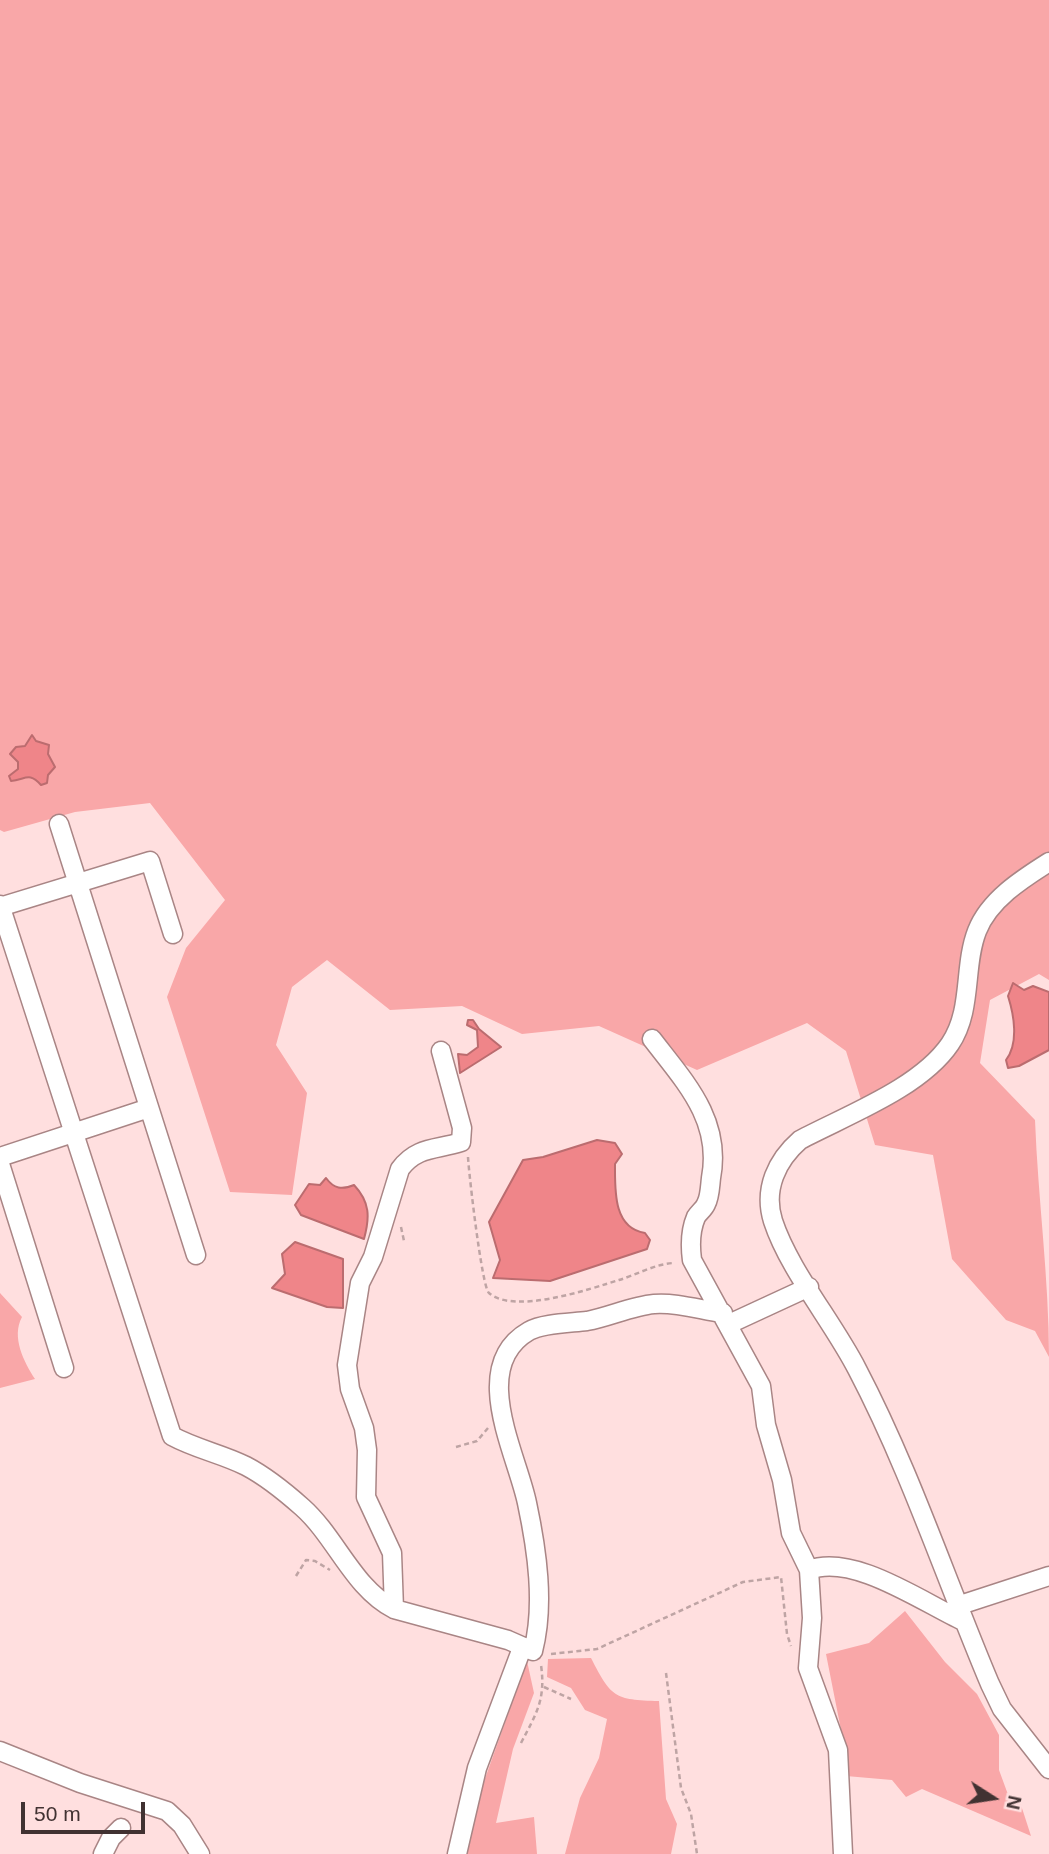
<!DOCTYPE html>
<html>
<head>
<meta charset="utf-8">
<style>
  body { margin:0 }
  #map { position:relative; width:1049px; height:1854px; overflow:hidden; background:#ffdfdf; font-family:Arial,sans-serif }
  canvas { display:block }
  .north { position:absolute; left:958px; top:1763px; width:70px; height:70px; -webkit-text-stroke:5px #ffdfdf; paint-order:stroke; rotate:102deg; font-size:19px; font-weight:700; line-height:28px; text-align:center; color:#413232 }
  .north::after { content:''; display:block; margin:auto; width:24px; height:32px; background:#413232; clip-path:polygon(50% 0,100% 100%,50% 72%,0 100%) }
  .scale { position:absolute; left:21px; top:1802px; width:124px; height:32px; box-sizing:border-box; border:4px solid #413232; border-top:0; padding-left:9px; font-size:21px; line-height:24px; white-space:nowrap; color:#413232; -webkit-text-stroke:5px #ffdfdf; paint-order:stroke }
</style>
</head>
<body>
<div id="map">
<canvas width="1049" height="1854"></canvas>
<div class="north">N</div>
<div class="scale">50 m</div>
</div>
<script>
const context = document.querySelector('canvas').getContext('2d');
context.lineJoin = 'round';
function fill(path, color) {
  context.fillStyle = color;
  context.fill(path, 'evenodd');
}
function stroke(path, color, width, dash) {
  context.strokeStyle = color;
  context.lineWidth = width;
  context.lineCap = dash ? 'butt' : 'round';
  context.setLineDash(dash || []);
  context.stroke(path);
}
fill(new Path2D(`
  M0 0H1049V980L1039 974 990 1000 980 1063 1035 1120C1038 1199 1049 1278 1049 1357L1035 1331 1006 1320 952 1259 933 1155 875 1145 846 1051 807 1023 697 1070 599 1026 522 1034 462 1006 390 1010 327 960 292 987 276 1045 307 1093 292 1195 230 1192 167 997 186 948 225 900 150 803 75 812 4 832 0 830Z
  M0 1293 22 1317C11 1337 24 1362 35 1379L0 1388Z
  M905 1611 945 1662 977 1694 999 1735V1770L1010 1800 1021 1805 1031 1836 922 1789 906 1797 892 1780 846 1776 844 1745 826 1654 869 1643Z
  M591 1658C611 1697 614 1700 659 1701L666 1799 677 1824 671 1854H565L580 1798 599 1758 607 1719 585 1710 571 1688 547 1677 548 1659Z
  M527 1661 534 1693 513 1749 496 1823 534 1817 537 1854H466L482 1787Z`), '#f9a7a8');
const water = new Path2D(`
  M32 735 36 741 49 745 48 754 55 767 48 775 47 783 41 785C29 771 25 780 11 781L9 776 18 769V762L10 754 16 747 25 746Z
  M1013 983 1024 990 1033 986 1049 992V1050L1019 1066 1008 1068 1006 1060C1019 1043 1014 1015 1008 996Z
  M468 1020H473L479 1029 501 1047 460 1073 458 1054 467 1055 478 1047 477 1030 467 1025Z
  M597 1140 615 1143 622 1154 615 1164C615 1190 613 1228 645 1233L650 1240 647 1249 550 1281 493 1278 500 1260 489 1222 523 1160 543 1157Z
  M326 1178C334 1189 342 1190 354 1185 370 1202 370 1217 364 1239L301 1215 295 1205 309 1184 320 1185Z
  M295 1242 343 1259V1308L327 1307 272 1288 285 1274 282 1254Z`);
fill(water, '#ef8589');
stroke(water, '#bb6c6f', 2);
const minor = new Path2D(`
  M59 824 196 1255
  M1049 862C1022 879 989 900 977 931 963 967 973 1010 950 1044 920 1088 847 1115 800 1140 777 1160 763 1189 773 1221 789 1270 833 1322 857 1369 910 1470 946 1580 990 1684L1002 1709 1049 1769
  M0 905 172 1436C196 1449 222 1454 246 1466 267 1477 284 1491 302 1507 336 1537 353 1588 394 1609L508 1640 533 1651C545 1605 537 1550 527 1503 517 1454 468 1366 529 1331 543 1323 570 1323 587 1321 609 1317 632 1306 654 1304 676 1302 701 1310 723 1313
  M0 907 150 861 173 934
  M652 1039C685 1082 722 1120 711 1178 710 1186 710 1197 706 1204 704 1209 699 1212 696 1217 690 1231 690 1245 692 1260L761 1386 766 1425 782 1480 791 1533 809 1570 812 1618 808 1668 838 1750 843 1854
  M0 1157 149 1108
  M0 1164 64 1368
  M729 1324 809 1287
  M809 1570C853 1553 922 1602 963 1621
  M957 1606 1049 1576
  M394 1609 392 1553 366 1497 367 1450 364 1428 350 1389 347 1365 360 1283 373 1257 400 1169C417 1146 437 1150 461 1142L462 1128 441 1051
  M0 1751 80 1783 167 1811 182 1825 200 1854
  M103 1854 111 1838 121 1828
  M457 1854 477 1768 522 1648`);
stroke(minor, '#a98585', 21);
stroke(new Path2D(`
  M468 1157C469 1175 482 1288 489 1293 514 1315 590 1289 619 1280 636 1275 657 1263 675 1263
  M401 1227 404 1241
  M456 1447 477 1441 488 1428
  M296 1576 306 1560 315 1561 330 1570
  M551 1654 597 1649 743 1582 781 1577 787 1634 791 1646
  M666 1673 681 1788 691 1814 697 1854
  M544 1687 571 1699
  M521 1743C536 1714 546 1700 541 1665`), '#bea4a4', 2.5, [5, 3.5]);
stroke(minor, '#fff', 18);
</script>
</body>
</html>
